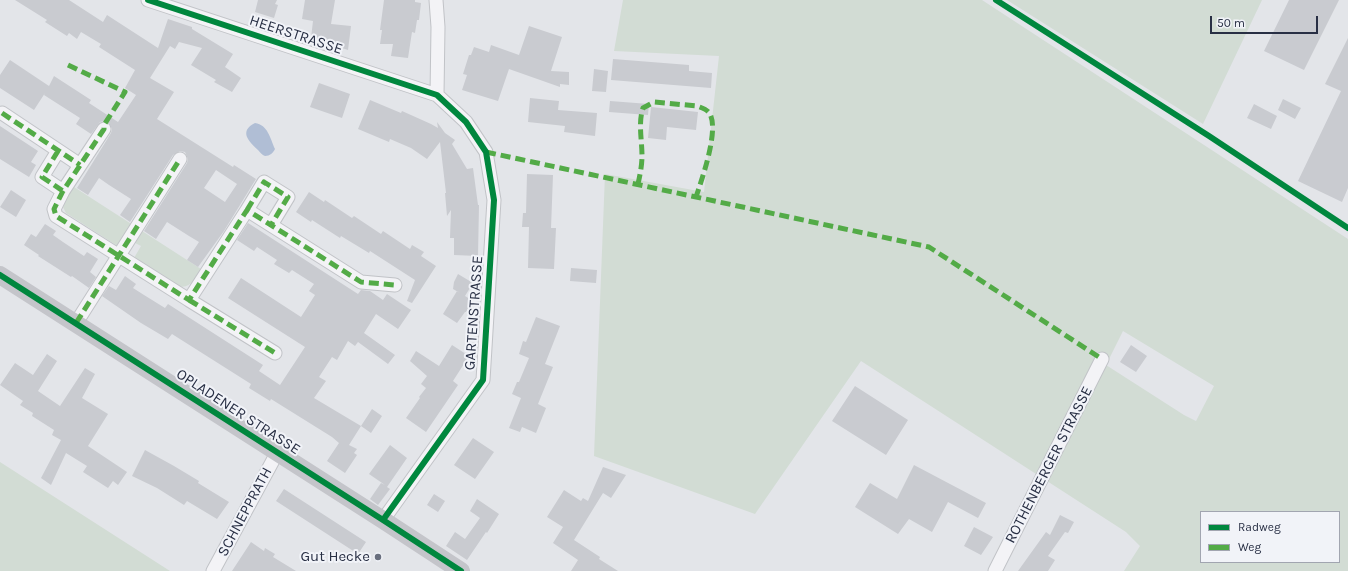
<!DOCTYPE html>
<html>
<head>
<meta charset="utf-8">
<style>
  body { margin:0 }
  #map { position:relative; width:1348px; height:571px; overflow:hidden; background:#e3e5e9; font-family:Karla,sans-serif }
  canvas { display:block }
  .legend { position:absolute; left:1200px; top:511px; width:140px; height:52px; box-sizing:border-box; background:#f1f3f8; border:1px solid #a1a5b0; margin:0; padding:5px 7px; list-style:none; font-size:12px; color:#282f44 }
  .legend li { display:flex; align-items:center; gap:8px; height:20px }
  .legend b { width:20px; border:1px solid #a1a5b0 }
  .scale { position:absolute; left:1210px; top:16px; width:108px; height:18px; box-sizing:border-box; border:2px solid #282f44; border-top:0; padding-left:5px; font-size:12px; line-height:14px; white-space:nowrap; color:#282f44; -webkit-text-stroke:3px #f1f3f8; paint-order:stroke }
</style>
</head>
<body>
<div id="map">
<canvas width="1348" height="571"></canvas>
<ul class="legend">
<li><b style="height:5px;background:#00873e"></b>Radweg</li>
<li><b style="height:5px;background:#53ab47"></b>Weg</li>
</ul>
<div class="scale">50 m</div>
</div>
<script>
const context = document.querySelector('canvas').getContext('2d');
context.lineJoin = 'round';
function fill(path, color) {
  context.fillStyle = color;
  context.fill(path, 'evenodd');
}
function stroke(path, color, width, dash) {
  context.strokeStyle = color;
  context.lineWidth = width;
  context.lineCap = dash ? 'butt' : 'round';
  context.setLineDash(dash || []);
  context.stroke(path);
}
function label(font, color, halo, rows, align = 'center') {
  context.font = font + ' Karla,sans-serif';
  context.lineWidth = 4;
  context.setLineDash([]);
  context.textBaseline = 'middle';
  context.strokeStyle = halo;
  context.fillStyle = color;
  for (const [text, x, y, turn = 0] of rows) {
    context.save();
    context.translate(x, y);
    context.rotate((+turn || 0) * Math.PI / 180);
    context.textAlign = isNaN(turn) ? turn : align;
    if (halo) context.strokeText(text, 0, 0);
    context.fillText(text, 0, 0);
    context.restore();
  }
}
fill(new Path2D(`
  M623 0H982L1348 239V571H1124L1140 546 1126 532 861 361 755 514 594 456 605 174 704 192 719 56 614 51ZM1123 331 1214 386 1196 421 1184 415 1106 365ZM1201 512H1339V562H1201Z
  M1007 0H1262L1203 124Z
  M74 187 133 225 119 247 66 213 63 207 66 199Z
  M142 231 201 269C195 278 191 290 177 286L134 258 141 246 133 242Z
  M0 462 170 571H0Z`), '#d2dcd4');
fill(new Path2D(`
  M255 123C268 125 270 138 275 149 273 153 270 156 265 156 262 155 260 152 258 150 248 141 239 131 255 123Z`), '#b0bed5');
fill(new Path2D(`
  M15 0H69L103 22 107 15 158 48 168 19 192 27V29L233 54 225 67 241 78 232 92 214 82 216 80 191 65 202 48 179 42 175 49 170 46 150 78 174 92 157 119 233 167 234 165 256 179 224 231 198 267 187 260 199 242 189 236 167 222 156 239 144 231 187 163 188 159 185 152 180 151 173 155 130 222 120 215 131 199 109 185 99 178 88 195 77 188 111 133 112 129 109 123 104 121 100 122 91 134 76 124 80 118 44 95 45 93 34 110 0 88V75L10 60 49 86 54 76 91 100 89 103 118 122 136 95 125 88 135 70 99 47 101 44 81 32 77 39 69 33 67 36 45 22 47 20ZM216 170 237 184 225 202 204 188Z
  M258 0H277L275 4 278 5 274 18 255 12Z
  M305 0H335L331 24 351 26 348 50 336 46 337 43 311 38 313 21 302 19Z
  M384 0H415V2L421 3 419 20H417L415 33 412 32 408 58 391 56 393 44H380L382 30H380Z
  M1289 0H1339L1304 70 1264 51Z
  M529 26 562 37 551 71 569 72V85L560 84V87L509 69 498 101 462 90 467 75 463 74 469 55H471L474 47 489 52 491 45 519 55Z
  M1348 38V188L1342 202 1298 181 1341 91 1325 84Z
  M613 59 689 65V71L712 73 711 88 611 80Z
  M594 69 608 71 606 92 592 91Z
  M319 83 350 94 342 118 310 107Z
  M530 98 559 101 558 110 597 113 595 136 564 132 565 126 528 122Z
  M1283 99 1301 108 1295 119 1278 110Z
  M370 100 401 113 402 111 431 124 438 128 437 122 445 133 455 140 452 144 467 169 473 168 478 205H479L478 256 454 255V238H450L451 210 447 216 445 193H446L440 142 427 159 411 148 390 139 389 142 358 129Z
  M610 101 649 104 648 115 609 112Z
  M1254 104 1277 116 1271 129 1247 118Z
  M651 107 698 112 696 130 667 127 666 140 648 138Z
  M0 126 38 151 31 162 36 165 29 177 0 159Z
  M527 174 553 175 551 228H556L554 269 528 268 529 227H522L523 213H526Z
  M11 190 26 200 16 217 0 207Z
  M309 192 324 202 325 200 352 218 354 216 381 234 383 231 410 249 412 245 424 252 421 256 436 266 412 303 407 301 415 280 370 251 369 253 341 236 340 238 312 220 311 222 296 212Z
  M248 223 358 294 361 290 370 291 383 300 387 294 411 310 398 329 376 314 364 333 395 355 388 364 358 342 355 346 348 341 337 360 332 357 319 377 326 381 314 398 361 426 349 445 357 449 354 453 357 455 345 473 327 461 339 443 332 437 271 399 270 401 249 388 251 384 172 334 168 339 141 323 102 296 109 286 116 290 125 276 136 284 133 288 144 295 165 308 168 304 263 365 259 371 280 385 305 347 228 298 241 278 301 317 315 295 309 291 314 284 292 270 289 273 274 264 277 260 257 247 254 251 237 240Z
  M45 224 56 231 53 235 63 242 84 256 87 252 98 259 90 272 96 277 89 288 72 276 71 277 38 256 39 255 24 245 31 234 36 237Z
  M571 268 597 270 596 283 570 281Z
  M458 274 473 283 465 296 473 301 466 312H465L457 323 443 314 457 291 460 293 453 289 454 282Z
  M536 317 560 326 545 364 553 367 538 404 546 408 536 433 522 427 520 432 509 428 521 398 512 394 517 382H519L529 358 519 354 523 341 526 342Z
  M452 345 469 356 453 381 458 385 426 432 406 418 420 398 419 397 426 388 421 384 427 376 410 361 416 351 439 366Z
  M1131 345 1147 356 1136 372 1120 362Z
  M47 354 57 361 38 391 60 406 85 368 95 374 82 398 108 414 88 446 127 472 118 485 113 481 108 488 83 472 87 466 66 453 51 485 41 478 61 440 52 435 54 430 32 416 33 413 20 405 23 401 0 385 15 363 33 375Z
  M855 386 908 420 886 455 832 421Z
  M372 409 382 416 371 433 361 426Z
  M473 438 494 452 475 479 454 465Z
  M390 445 407 458 387 487 390 489 378 505 370 499 381 483 385 485 369 474Z
  M145 450 174 466 199 481 198 483 229 502 217 519 187 501 184 505 157 488 132 476Z
  M914 465 986 503 978 518 948 502 932 532 909 519 898 534 855 507 870 483 897 499Z
  M603 467 626 475 611 498 603 493 574 540 600 557 599 559 618 571H571L578 560 553 543 563 527 547 517 564 490 581 501 583 498 588 501Z
  M284 489 366 542 358 554 276 501Z
  M434 494 445 501 438 512 427 505Z
  M477 499 499 514 487 533 486 532 467 560 446 546 455 532 465 539 480 518 470 511Z
  M1060 515 1074 522 1068 533 1065 532 1048 556 1055 560 1048 571H1018L1046 532 1050 535Z
  M974 527 993 537 981 555 964 546Z
  M251 542 264 551 265 548 275 554 273 557 296 571H232Z`), '#c9cbd0');
const minor = new Path2D(`
  M148 0 437 95 466 122 486 152 494 200 483 380 383 520
  M436 0 438 27 437 95
  M2 113 80 165
  M104 129 63 191 54 209 56 216 189 300 247 210 361 282 395 285
  M58 151 42 177 63 191
  M247 210 264 182 288 197 271 225
  M189 300 275 353
  M76 323 180 159
  M213 571 277 453
  M995 571 1102 359`);
stroke(minor, '#c1c3c7', 15);
stroke(minor, '#f3f3f6', 13);
stroke(new Path2D(`
  M0 275 383 520 461 571`), '#c4c5ca', 18);
stroke(new Path2D(`
  M68 65 125 92 104 125V129L63 191 54 209 56 216 189 300 247 210 361 282 395 285
  M2 113 80 165
  M58 151 42 177 63 191
  M486 152 929 247 1102 359
  M638 184C640 175 642 165 642 156 642 140 638 123 643 108L654 102 697 106C702 108 707 109 710 114 719 131 702 179 696 197
  M247 210 264 182 288 197 271 225
  M189 300 275 353
  M76 323 180 159`), '#53ab47', 5, [10, 5]);
stroke(new Path2D(`
  M148 0 437 95 466 122 486 152 494 200 483 380 383 520
  M996 0 1209 136 1348 228
  M0 275 383 520 461 571`), '#00873e', 6);
for (const [x, y, r, color] of [
  [378,557,4,"#696f7e"]
]) {
  const dot = new Path2D();
  dot.arc(x, y, r, 0, 2 * Math.PI);
  context.fillStyle = color;
  context.fill(dot);
  stroke(dot, '#f1f3f8', 1.5);
}
label('15px', '#282f44', '#f1f3f8', [
  ["HEERSTRASSE",296,35,18],
  ["GARTENSTRASSE",474,313,-86],
  ["OPLADENER STRASSE",238,412,33],
  ["ROTHENBERGER STRASSE",1049,465,-63],
  ["SCHNEPPRATH",245,512,-62]
]);
label('15px', '#282f44', '#f1f3f8', [
  ["Gut Hecke",370,557]
], 'right');
</script>
</body>
</html>
